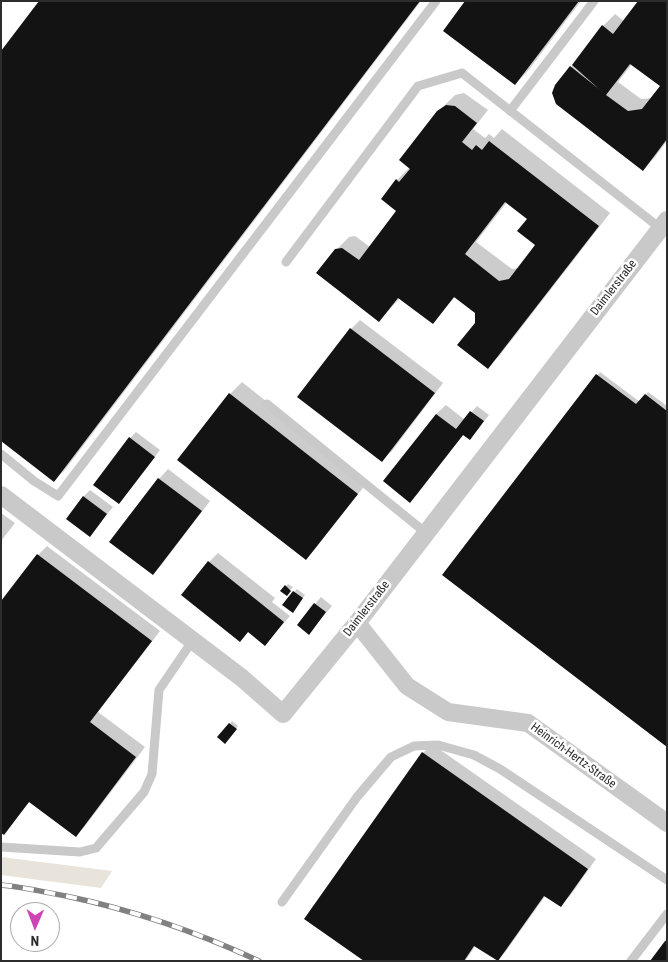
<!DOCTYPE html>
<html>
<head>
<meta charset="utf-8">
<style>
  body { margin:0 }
  #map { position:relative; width:668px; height:962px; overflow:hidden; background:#fff; font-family:"Roboto Condensed",sans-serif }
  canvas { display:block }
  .frame { position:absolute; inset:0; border:2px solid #2c2c2c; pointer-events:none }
  .north { position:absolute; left:10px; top:902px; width:50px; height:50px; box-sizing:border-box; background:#fff; border:1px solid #ababab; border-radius:50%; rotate:181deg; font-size:14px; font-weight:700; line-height:20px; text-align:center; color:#2c2c2c }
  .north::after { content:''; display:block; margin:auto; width:18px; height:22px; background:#ce44b5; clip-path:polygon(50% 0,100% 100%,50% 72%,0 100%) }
</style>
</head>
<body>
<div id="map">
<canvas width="668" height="962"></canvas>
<div class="frame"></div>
<div class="north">N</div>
</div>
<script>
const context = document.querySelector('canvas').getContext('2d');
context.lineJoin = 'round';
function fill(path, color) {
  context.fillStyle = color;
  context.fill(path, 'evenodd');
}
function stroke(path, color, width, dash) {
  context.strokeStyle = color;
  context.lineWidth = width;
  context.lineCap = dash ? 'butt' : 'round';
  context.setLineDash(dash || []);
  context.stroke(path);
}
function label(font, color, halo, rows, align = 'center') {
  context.font = font + ' "Roboto Condensed",sans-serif';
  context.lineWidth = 5;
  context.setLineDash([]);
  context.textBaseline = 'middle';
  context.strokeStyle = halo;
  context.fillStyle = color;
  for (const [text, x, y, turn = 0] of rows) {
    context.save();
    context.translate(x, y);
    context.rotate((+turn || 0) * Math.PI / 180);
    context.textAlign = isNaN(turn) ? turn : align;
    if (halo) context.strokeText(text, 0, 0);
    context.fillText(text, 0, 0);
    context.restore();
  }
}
fill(new Path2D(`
  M1 857 112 871 101 888 1 875Z`), '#e8e4db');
fill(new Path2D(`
  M41 1H421L64 471 54 480Z
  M466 1H581L527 72 515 84Z
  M667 1V141L655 157 643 169 571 67 603 26 615 14 624 21ZM632 64 662 86 653 98 641 99 618 82Z
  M464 93 488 110 473 129 485 138 489 134 494 138 502 129 610 213 500 355 488 367 476 323V313L455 297 432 323 400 298 379 321 336 250 349 237 355 236 370 247 398 211 397 180 410 167 438 112 455 95ZM507 202 528 218 537 245 519 268 512 269 476 242Z
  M360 320 443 383 392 451 382 460 351 329Z
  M600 372 640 402 648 392 667 406V745L444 575Z
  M242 382 286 417 366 484 315 549 306 559 230 394Z
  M446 405 465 420 477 406 489 415 476 432 464 434 419 492 410 501 436 414Z
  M136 432 160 450 119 503 130 438Z
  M168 469 210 501 162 564 153 574 159 479Z
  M90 490 113 507 90 535 83 497Z
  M1 513 15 523 1 541Z
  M47 546 160 631 98 712 145 747 85 826 76 835 30 801 4 833 38 555Z
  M218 553 275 598 272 602 290 616 265 645 249 631 240 640 209 562Z
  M288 584 293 587 289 592 282 591Z
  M297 589 305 595 295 609 294 592Z
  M321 597 332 606 309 633 298 624Z
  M232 721 238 726 228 739 230 724Z
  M432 744 596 859 570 896 560 905 546 895 506 951 497 960 476 945 465 961H366L423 753Z`), '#0003');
fill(new Path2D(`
  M39 1H420L54 482 1 441V51Z
  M465 1H579L515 85 443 31Z
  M638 1H667V139L643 171 556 104 552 93 555 85 570 66 599 89 572 65 602 25 613 34ZM630 64 660 86 642 109 628 111 606 95Z
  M446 105 455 106 477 123 462 142 472 150 476 145 482 150 489 141 599 226 488 369 457 345 475 323V313L454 297 433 324 398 298 379 322 316 273 335 249 342 248 359 260 396 211 381 199 396 179 399 182 410 169 399 160 437 111ZM505 202 527 219 517 231 535 245 509 279 499 281 465 254Z
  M350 328 435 393 382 462 297 397Z
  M596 374 636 404 645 394 667 411V747L442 575Z
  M229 393 358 494 306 560 177 460Z
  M470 411 484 421 470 440 463 435 410 503 383 481 436 414 456 429Z
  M129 437 155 457 119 504 93 485Z
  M158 478 202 511 153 575 109 542Z
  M83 496 107 514 90 537 66 519Z
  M37 554 152 641 90 722 136 757 76 837 29 802 4 835 1 833V601Z
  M208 561 284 622 265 646 248 632 240 642 181 595Z
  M285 585 291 591 287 596 280 591Z
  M293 591 303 598 293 613 282 605Z
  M314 603 326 612 309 635 297 625Z
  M229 723 237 729 225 744 217 737Z
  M422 752 588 869 561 907 544 896 498 961 474 946 464 961H364L304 919Z
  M667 940V961H650L665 941Z`), '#131313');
stroke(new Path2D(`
  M510 111 594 1
  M286 262 418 86 462 73 660 228
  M267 404 426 533
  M1 454 34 481 58 496 436 1
  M1 847 80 852 96 848 144 792 152 774 159 690 193 640
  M282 902 357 797 391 757 414 746 438 745 474 755 500 769 667 880
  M631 961 667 914`), '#c9c9c9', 9);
stroke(new Path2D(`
  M1 495 242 678 283 714 357 623 667 220
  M357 623 407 686 448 712 528 723 667 823`), '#c9c9c9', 18);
const rail = new Path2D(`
  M1 885C23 887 44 892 66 896 133 910 197 932 259 961`);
stroke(rail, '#818181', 5.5);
stroke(rail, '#fff', 4, [11]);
label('12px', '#2c2c2c', '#fff', [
  ["Daimlerstraße",614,288,-52],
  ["Daimlerstraße",367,609,-52],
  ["Heinrich-Hertz-Straße",573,756,36]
]);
</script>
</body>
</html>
